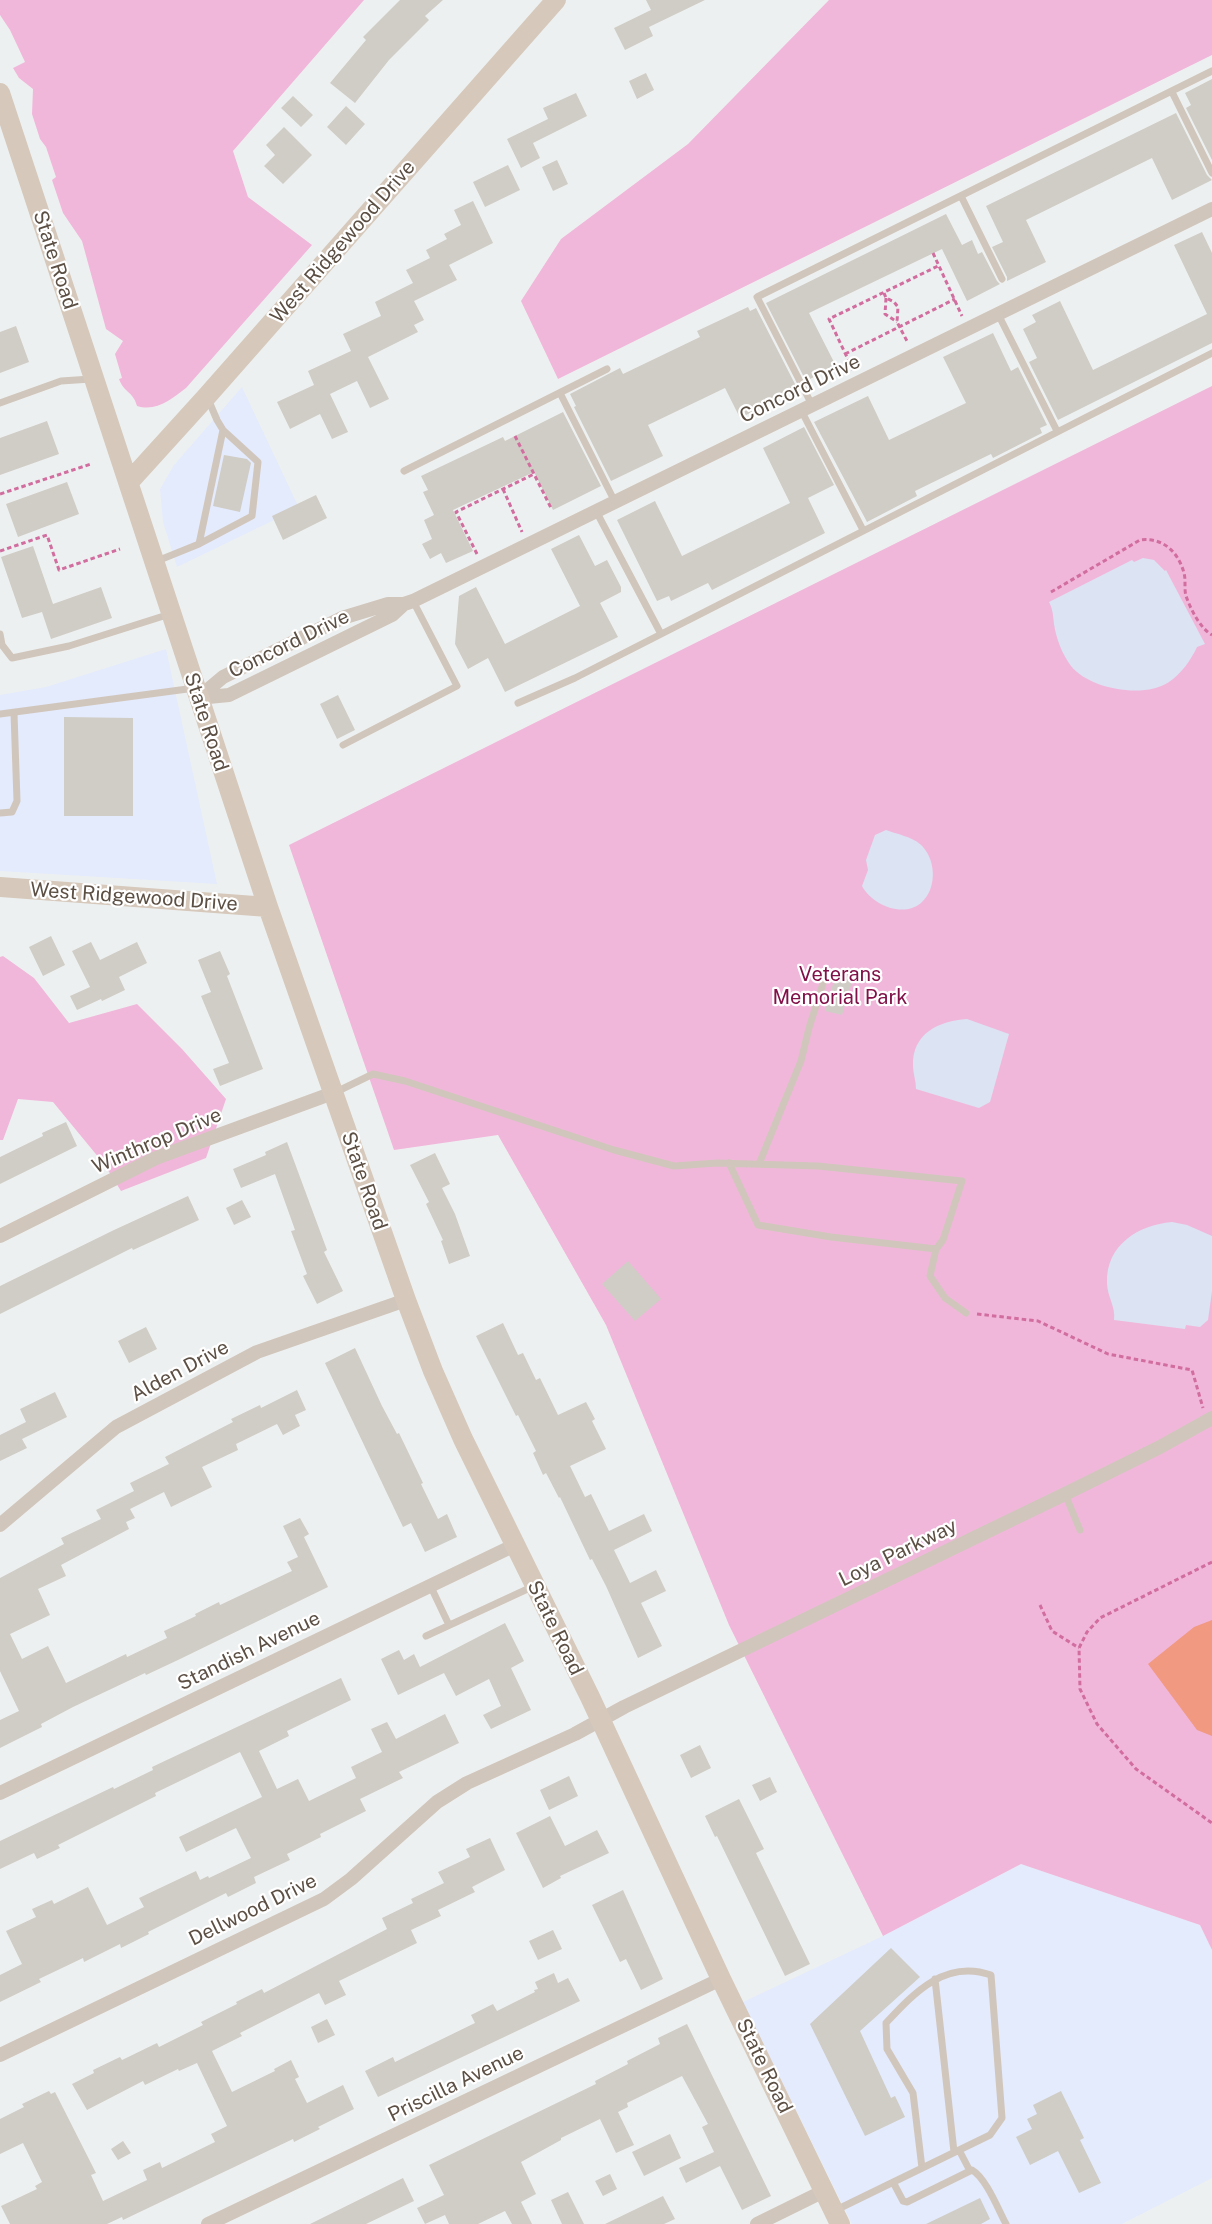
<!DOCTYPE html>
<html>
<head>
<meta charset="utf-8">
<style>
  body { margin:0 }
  canvas { display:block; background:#edf0f0 }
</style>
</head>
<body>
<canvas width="1212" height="2224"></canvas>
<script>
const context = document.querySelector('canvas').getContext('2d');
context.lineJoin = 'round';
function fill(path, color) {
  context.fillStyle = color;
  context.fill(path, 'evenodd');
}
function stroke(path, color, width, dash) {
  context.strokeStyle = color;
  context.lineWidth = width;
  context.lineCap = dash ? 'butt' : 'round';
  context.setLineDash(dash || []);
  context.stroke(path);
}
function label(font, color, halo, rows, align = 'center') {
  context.font = font + ' "Public Sans",sans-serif';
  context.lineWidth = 4.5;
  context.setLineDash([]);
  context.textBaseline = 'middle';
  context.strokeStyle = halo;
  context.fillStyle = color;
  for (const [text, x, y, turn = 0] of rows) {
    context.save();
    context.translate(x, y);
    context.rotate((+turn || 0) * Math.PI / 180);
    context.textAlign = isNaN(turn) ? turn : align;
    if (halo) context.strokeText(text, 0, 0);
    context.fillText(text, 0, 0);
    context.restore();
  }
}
fill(new Path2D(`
  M242 387 299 508 177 567 163 522 160 489 174 465Z
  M166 649 217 884 0 871V695L46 687Z
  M1021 1864 1200 1925 1212 1950V2178L1122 2224H852L743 2002 883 1936Z`), '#e4ebfd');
fill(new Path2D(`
  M0 0H364L233 151 248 197 312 245 186 388C171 399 157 412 137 406 133 391 124 393 119 379L122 378 115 354 123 341 106 329 82 241 63 213 52 180 56 177 46 147 40 139 32 114 33 89 19 78 13 68 25 62 10 30 0 15Z
  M829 0H1212V55L558 379 521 301 561 239 688 144Z
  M1212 386V1950L1200 1925 1021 1864 883 1936 729 1625 606 1325 498 1135 394 1150 289 845Z
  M3 956 34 978 69 1023 137 1004 182 1049 226 1099 206 1158 121 1191 104 1164 53 1102 18 1099 3 1140H0V957Z`), '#f1b7db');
fill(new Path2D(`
  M1143 558 1154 560 1165 571 1166 570 1205 644 1197 647C1191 660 1181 674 1169 682 1144 699 1089 689 1071 666 1062 654 1056 638 1054 624 1053 615 1053 610 1049 602L1132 560 1134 562Z
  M886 830C897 834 912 837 920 844 936 858 938 888 921 903 903 918 872 905 862 886L868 870 866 860 875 835Z
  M967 1019 1009 1034 990 1102 979 1108 916 1089C916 1081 913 1073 913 1066 912 1033 939 1021 967 1019Z
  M1172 1222 1187 1225 1212 1236V1291L1208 1320 1200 1327 1186 1325 1185 1329 1114 1320C1116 1307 1107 1296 1107 1283 1106 1245 1138 1225 1172 1222Z`), '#dce3f3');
fill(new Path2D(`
  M1212 1620V1736L1197 1730 1148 1664 1194 1627Z`), '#f19981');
fill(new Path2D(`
  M400 0H443L425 16 429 20 389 60 355 103 330 83 366 40 363 37Z
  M646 0H705L649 27 653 36 625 50 614 28 651 10Z
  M646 73 654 90 637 99 629 81Z
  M1212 79V160L1186 108 1191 105 1185 93Z
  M576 93 587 116 533 143 540 158 521 168 507 139 548 119 543 108Z
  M293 96 313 115 301 127 281 108Z
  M346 106 365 124 346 145 327 127Z
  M1176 113 1207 175 1212 180 1172 200 1152 158 1026 220 1046 262 1007 281V277L992 247 1003 242 986 206Z
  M284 127 312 155 283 184 264 166 275 155 266 145Z
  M557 160 568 184 553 191 542 167Z
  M508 165 520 190 485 207 473 182Z
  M473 201 493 243 449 265 457 280 414 301 424 320 414 325 418 332 368 357 389 399 370 408 357 381 330 394 348 432 332 439 320 414 290 429 277 402 314 385 308 371 351 351 343 334 381 316 375 302 413 283 406 270 430 258 426 250 447 239 444 234 461 225 454 210Z
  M946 214 962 245 972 240 978 254 982 252 997 281 1000 284 967 301 942 249 809 313 836 366 806 381 766 303Z
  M1202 232 1212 253V343L1058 420 1029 362 1037 358 1023 329 1036 322 1032 315 1060 301 1093 370 1207 314 1174 245Z
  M748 307 750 311 756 308 796 386 789 390 790 393 740 418 725 388 648 425 663 456 611 481 574 407 576 406 570 394 620 368 623 374 700 337 697 331Z
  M16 326 29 362 0 373V332Z
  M993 333 1011 371 1018 367 1047 425 1040 428 1042 433 993 458 991 454 915 491 917 496 867 522 814 422 868 396 889 440 966 403 943 357Z
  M563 412 601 486 553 510 534 472 453 510 473 551 446 563 441 553 430 559 422 544 432 539 424 520 434 515 423 492 428 490 421 476 503 437 505 441Z
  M47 421 59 454 0 475V438Z
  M804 427 834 485 808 498 825 533 712 590 708 583 671 601 669 596 657 601 617 520 655 501 682 556 790 503 763 448Z
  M224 455 247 459 251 463 240 512 213 506Z
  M67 482 79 514 18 537 6 504Z
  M316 495 327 518 283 540 272 516Z
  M579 535 595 566 607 560 621 587V592L600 603 618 637 505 692 488 658 468 669 455 644 459 596 476 587 505 644 580 606 551 549Z
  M33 546 53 604 101 587 112 618 51 639 42 612 22 618 1 557Z
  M338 695 355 730 337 739 320 704Z
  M64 717 133 718V816H64Z
  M51 936 65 965 43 976 29 947Z
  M91 942 100 960 137 942 147 963 119 977 125 990 102 1001 101 999 77 1010 70 996 90 987 72 951Z
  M220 951 230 974 227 976 263 1069 220 1086 213 1069 229 1063 201 996 211 992 198 960Z
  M836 974 853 979 842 1015 825 1011Z
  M66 1122 77 1146 0 1184V1157L43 1136 42 1133Z
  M287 1142 327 1250 324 1252 343 1291 317 1304 303 1276 307 1274 291 1231 295 1230 275 1174 241 1188 233 1169 266 1155 265 1152Z
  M435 1153 450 1184 442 1188 455 1214 470 1256 449 1264 441 1241 443 1240 426 1204 429 1202 410 1165Z
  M188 1196 199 1220 133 1250 132 1248 0 1314V1286L114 1230Z
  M242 1200 251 1217 234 1225 226 1208Z
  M628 1261 661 1299 635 1321 602 1284Z
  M503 1323 518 1355 523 1353 536 1380 540 1378 558 1415 586 1402 595 1419 592 1421 606 1449 570 1466 585 1497 591 1494 609 1531 644 1514 652 1531 614 1550 630 1583 656 1570 666 1591 641 1603 662 1646 638 1658 606 1586 592 1559 590 1560 560 1497 559 1498 546 1473 543 1475 533 1453 536 1451 518 1415 516 1416 476 1336Z
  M146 1327 157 1349 129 1363 118 1341Z
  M355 1348 382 1406 397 1434 399 1433 423 1483 421 1484 438 1519 447 1514 457 1537 425 1552 411 1523 403 1527 325 1363Z
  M297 1390 306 1410 295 1415 300 1426 283 1435 277 1424 236 1444 238 1450 202 1467 212 1487 171 1507 164 1492 130 1509 135 1518 126 1522 129 1529 61 1565 66 1576 38 1589 50 1615 10 1634 22 1659 48 1646 66 1683 126 1654 127 1657 167 1638 164 1631 196 1616 195 1614 219 1602 220 1605 292 1571 287 1562 298 1557 283 1526 300 1518 309 1534 304 1537 328 1587 178 1660 146 1675 145 1673 73 1707 41 1724 42 1727 0 1748V1720L19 1711 0 1671V1578L64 1544 61 1538 101 1519 96 1510 134 1491 130 1483 169 1464 165 1457 233 1422 231 1419 260 1405 261 1408Z
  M55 1392 67 1417 22 1439 27 1448 0 1461V1435L26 1422 20 1409Z
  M505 1623 524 1661 511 1668 531 1710 491 1729 483 1715 501 1706 489 1679 456 1696 444 1673 398 1695 381 1659 399 1650 404 1660 414 1654 420 1667Z
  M341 1678 351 1700 287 1731 289 1736 259 1751 277 1789 298 1779 309 1801 356 1778 351 1767 382 1752 371 1729 387 1722 396 1739 445 1714 459 1743 399 1772 403 1778 360 1799 366 1811 320 1834 321 1837 287 1854 290 1860 254 1877 256 1883 228 1897 226 1893 148 1932 149 1934 121 1948 120 1944 84 1962 83 1958 39 1979 41 1982 0 2002V1975L22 1964 6 1931 36 1917 32 1909 52 1900 54 1904 88 1887 107 1925 144 1907 139 1898 160 1888 196 1871 200 1880 208 1876 209 1878 251 1858 236 1828 186 1852 179 1837 262 1797 240 1752 155 1793 156 1796 58 1845 60 1848 37 1859 34 1853 0 1869V1841L113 1787 114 1789 153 1770 152 1767Z
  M700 1745 711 1768 691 1778 680 1755Z
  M569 1776 578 1796 549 1810 540 1790Z
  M770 1777 777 1792 760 1801 752 1785Z
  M739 1799 764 1849 756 1853 810 1964 785 1976 717 1836 715 1837 705 1816Z
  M550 1816 565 1846 597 1830 609 1853 560 1876 561 1878 543 1888 516 1833Z
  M490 1838 505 1870 472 1887 475 1892 438 1910 441 1916 411 1930 417 1943 339 1981 346 1995 325 2005 319 1993 240 2033 242 2036 212 2051 232 2092 275 2071 274 2069 291 2060 299 2077 295 2079 307 2103 343 2085 354 2109 318 2127 320 2129 294 2142 293 2139 123 2220 122 2217 107 2224H10L1 2206 37 2189 35 2186 42 2182 23 2143 0 2154V2119L24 2107 22 2104 49 2091 51 2094 55 2092 96 2173 91 2175 103 2201 147 2180 143 2170 160 2162 162 2168 215 2142 211 2134 227 2126 197 2063 179 2071 178 2069 145 2085 143 2081 87 2110 72 2084 94 2073 93 2070 120 2057 122 2060 157 2043 159 2047 203 2025 201 2022 237 2004 236 2002 262 1989 264 1993 387 1929 382 1918 413 1903 411 1899 444 1883 438 1872 470 1857 466 1849Z
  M623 1890 663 1979 641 1990 626 1959 620 1962 592 1905Z
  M553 1930 562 1949 538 1960 529 1941Z
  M891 1948 920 1977 860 2031 891 2098 895 2096 905 2117 865 2136 810 2024Z
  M554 1973 558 1983 568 1978 580 2001 378 2097 365 2071 393 2057 395 2062 475 2023 471 2015 493 2004 497 2011 535 1992 534 1990 538 1989 535 1982Z
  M327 2019 335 2035 318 2043 311 2027Z
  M687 2024 771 2196 742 2210 720 2166 686 2183 679 2168 714 2152 702 2127 708 2124 682 2076 627 2103 628 2107 618 2112 634 2145 616 2153 600 2119 561 2138V2140L521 2162 536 2194 521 2202 532 2224H512L505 2211 478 2224H449L445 2215 425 2224 417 2208 444 2195 429 2165 596 2084 595 2081 628 2064 627 2061 660 2044 658 2038Z
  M1061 2091 1084 2138 1080 2140 1101 2183 1079 2193 1058 2151 1030 2165 1016 2137 1032 2129 1027 2119 1037 2114 1033 2105Z
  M670 2134 681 2158 644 2176 632 2152Z
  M123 2141 131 2153 118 2160 111 2149Z
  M610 2174 617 2189 603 2196 595 2181Z
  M403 2178 414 2201 366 2224H310Z
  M568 2192 584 2224H562L551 2200Z
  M663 2196 675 2219 664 2224H605Z
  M980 2198 990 2219 981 2224H926Z`), '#d0cdc6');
stroke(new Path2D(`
  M933 253 962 316
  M884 293 886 298 894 302 898 307 897 322 908 343
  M886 298 885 314 897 322
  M845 354 955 299
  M853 370 829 319 938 266
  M515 436 551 508
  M503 489 522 532
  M0 494 91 464
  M0 551 47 535 59 570 120 549
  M477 554 456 512 534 474
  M1051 592 1140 540C1162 537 1178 551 1184 573 1186 580 1184 589 1186 596 1191 610 1200 628 1212 635
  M977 1314 1038 1321 1108 1354 1192 1370 1203 1408
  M1212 1562 1100 1618 1087 1632 1079 1648 1080 1689 1097 1724 1136 1769 1212 1823
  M1040 1605 1052 1631 1079 1648`), '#d16d9f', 3, [4.5, 3]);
stroke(new Path2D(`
  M1172 92 1212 173
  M961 196 1002 279
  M998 314 1057 431
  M560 393 615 502
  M0 403 61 381 91 379
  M812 405 757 297 1212 71
  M801 410 863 530
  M404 471 607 369
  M596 511 661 634
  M199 544 252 516 258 462 223 430
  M157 561 199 544 223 430 217 420 208 399
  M0 634 2 645 12 658 69 646 170 614
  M518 703 575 678 1212 353
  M0 714 195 688
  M343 745 457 686 413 601
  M0 813 12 812 17 801 14 713
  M336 1092 373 1074 405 1081 614 1150 674 1166 717 1163 818 1166 962 1181 943 1240 936 1249 831 1237 758 1225 729 1163
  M759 1164 801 1061 809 1028 826 974
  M936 1249 930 1276 945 1298 966 1313
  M1065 1494 1080 1530
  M430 1585 449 1625
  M426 1636 534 1586
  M935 1979 954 2152
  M959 2150 970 2171
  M893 2182 903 2201 907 2202 972 2170C986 2178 998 2209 1006 2224
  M836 2210 990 2135 1002 2118 991 1975C945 1959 914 1993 886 2023L887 2049 913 2093 922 2168`), '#d1c6bc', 7);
stroke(new Path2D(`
  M198 698 223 677 342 618 388 604H404L413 601 1212 209
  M198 698 229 695 392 615 404 604
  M0 1236 156 1158 333 1093
  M0 1525 116 1427 257 1352 406 1300
  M0 1793 515 1545
  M0 2055 324 1899 351 1879 437 1802 467 1783 575 1734 624 1707 1065 1494 1160 1447 1212 1418
  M208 2224 721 1979
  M757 2224 824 2191`), '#d1c6bc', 14);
stroke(new Path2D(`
  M0 93 268 907 406 1300 433 1371 463 1439 590 1697 721 1979 840 2224
  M129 482 207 396 556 0
  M0 887 268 907`), '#d6c9bc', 20);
label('20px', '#5c4f44', '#fff', [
  ["West Ridgewood Drive",343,242,-49],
  ["State Road",55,260,72],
  ["Concord Drive",800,389,-26],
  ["Concord Drive",289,644,-26],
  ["State Road",206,722,72],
  ["West Ridgewood Drive",134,897,4],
  ["Winthrop Drive",157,1141,-23],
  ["State Road",364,1181,71],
  ["Alden Drive",180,1371,-28],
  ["Loya Parkway",898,1553,-26],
  ["State Road",555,1628,64],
  ["Standish Avenue",249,1651,-26],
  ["Dellwood Drive",253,1910,-26],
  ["State Road",764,2066,64],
  ["Priscilla Avenue",456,2084,-26]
]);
label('20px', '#811149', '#fff', [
  ["Veterans",840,975],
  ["Memorial Park",840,998]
]);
</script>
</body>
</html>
